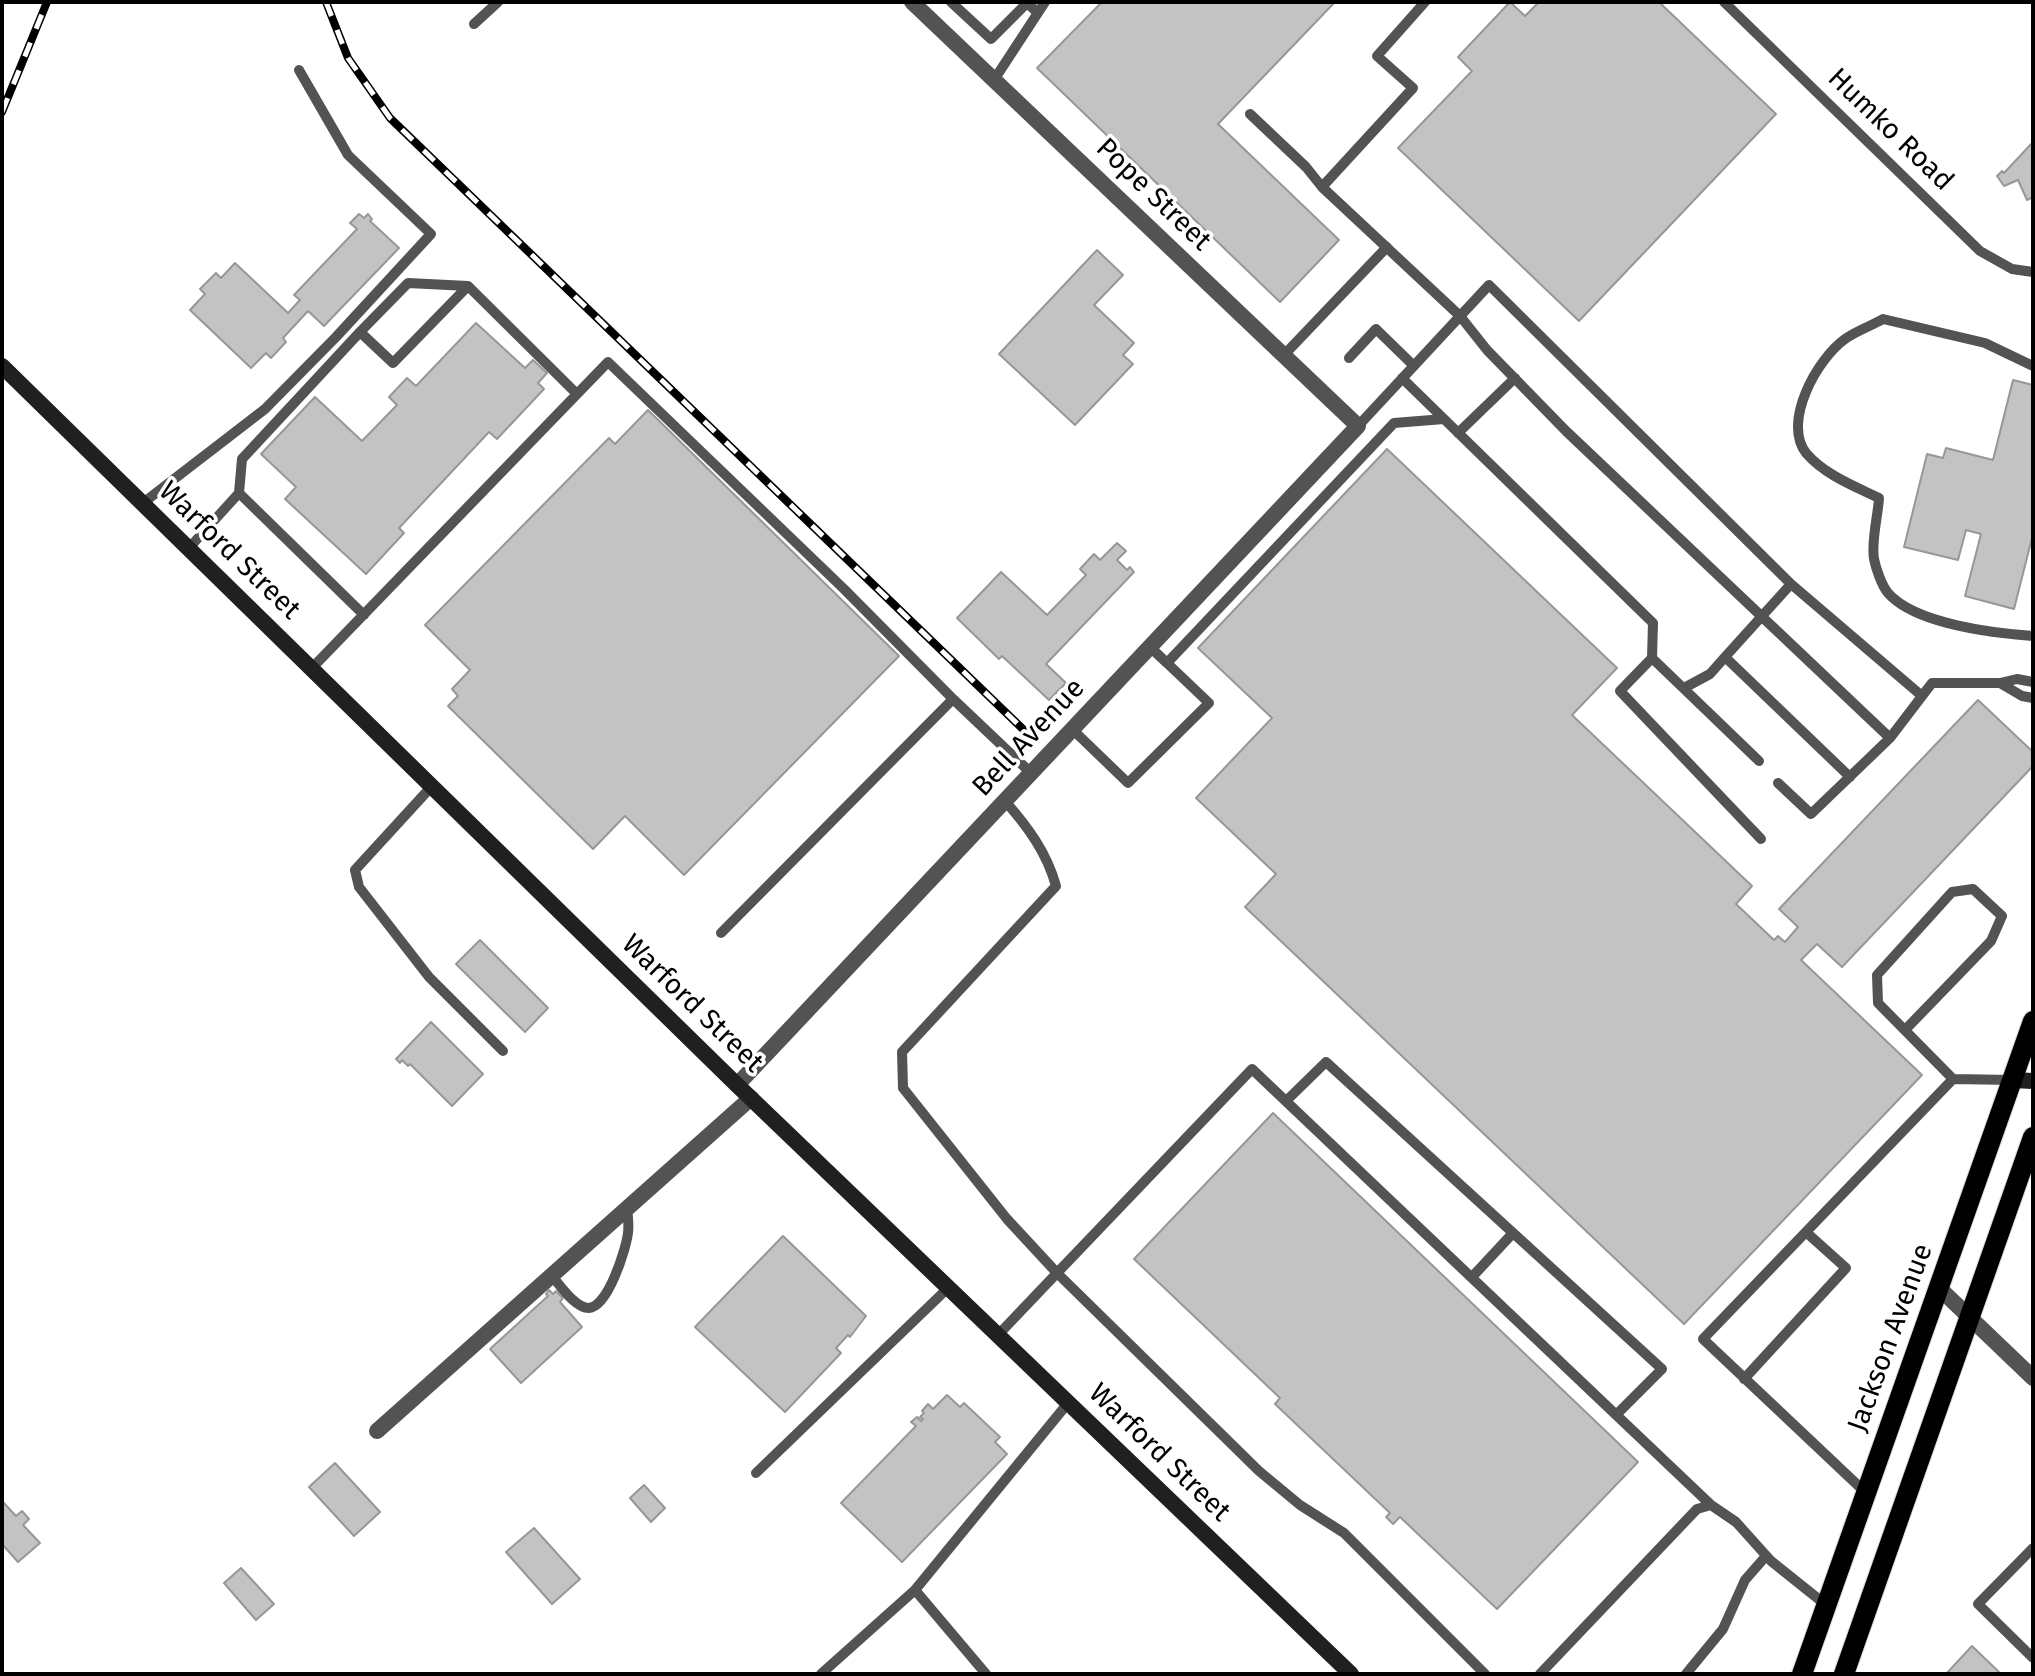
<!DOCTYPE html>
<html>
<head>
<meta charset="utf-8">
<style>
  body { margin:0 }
  #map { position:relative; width:2035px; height:1676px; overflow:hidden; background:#fff; font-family:"Fira Sans",sans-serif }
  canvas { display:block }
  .frame { position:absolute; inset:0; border:4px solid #000; pointer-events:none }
</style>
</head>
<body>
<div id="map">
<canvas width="2035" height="1676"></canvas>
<div class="frame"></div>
</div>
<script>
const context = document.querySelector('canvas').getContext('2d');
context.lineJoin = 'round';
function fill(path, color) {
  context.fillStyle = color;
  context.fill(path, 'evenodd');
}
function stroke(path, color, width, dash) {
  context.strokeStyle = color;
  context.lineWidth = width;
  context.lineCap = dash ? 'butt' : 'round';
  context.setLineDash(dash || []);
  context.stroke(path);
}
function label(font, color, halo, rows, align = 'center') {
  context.font = font + ' "Fira Sans",sans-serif';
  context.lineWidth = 7;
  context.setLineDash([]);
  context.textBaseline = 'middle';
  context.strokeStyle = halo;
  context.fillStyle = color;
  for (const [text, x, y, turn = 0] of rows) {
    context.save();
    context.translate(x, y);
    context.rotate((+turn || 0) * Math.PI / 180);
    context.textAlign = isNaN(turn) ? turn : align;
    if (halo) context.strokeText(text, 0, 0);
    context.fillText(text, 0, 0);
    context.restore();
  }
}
const building = new Path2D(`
  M1102 2H1335L1218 124 1339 240 1280 302 1037 68Z
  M1510 2 1525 16 1539 2H1659L1776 114 1579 321 1398 148 1472 71 1458 57Z
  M2033 142V197L2027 200 2018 180 2004 186 1997 176 2002 171 2004 173Z
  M359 214 364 218 368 214 372 219 370 221 399 248 324 326 308 311 283 338 286 342 271 358 266 353 251 368 190 310 205 294 200 289 216 273 221 278 235 263 288 313 300 300 294 295 357 229 350 223Z
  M1097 250 1123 275 1094 305 1134 343 1123 355 1133 364 1075 425 999 354Z
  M476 323 525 368 533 360 547 373 538 383 544 389 497 439 489 432 399 528 404 533 366 574 285 499 296 487 261 454 315 397 362 441 397 405 389 397 407 378 416 386Z
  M2013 380 2033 385V534L2014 609 1965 596 1981 534 1966 530 1958 560 1904 547 1927 454 1943 458 1946 448 1993 460Z
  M648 410 899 656 684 875 625 816 593 849 448 706 458 696 452 689 470 670 425 625 609 438 615 444Z
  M1387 449 1617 668 1572 715 1752 886 1736 904 1774 940 1778 936 1785 942 1798 927 1779 909 1978 700 2033 752V766L1842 967 1817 944 1801 960 1922 1075 1684 1324 1245 907 1276 874 1196 798 1272 718 1198 648Z
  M1117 543 1126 551 1117 560 1127 570 1130 567 1134 572 1046 664 1066 683 1049 700 1002 656 999 659 957 618 1001 572 1047 615 1086 575 1080 569 1094 554 1100 560Z
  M480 940 548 1008 525 1032 456 964Z
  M431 1022 483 1074 452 1106 410 1064 408 1066 402 1060 400 1063 396 1059Z
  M1273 1113 1638 1462 1497 1609 1400 1517 1393 1524 1386 1517 1390 1513 1275 1404 1280 1398 1134 1259Z
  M783 1236 866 1316 850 1337 848 1335 836 1348 841 1353 785 1412 695 1327Z
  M549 1290 553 1294 556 1291 563 1298 560 1302 582 1327 521 1383 490 1349 548 1296 546 1294Z
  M947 1395 960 1407 964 1403 1000 1437 995 1442 1007 1454 902 1562 841 1503 916 1426 911 1422 917 1417 921 1421 923 1419 920 1417 924 1413 922 1411 928 1404 933 1409Z
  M335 1463 380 1512 354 1536 309 1487Z
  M644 1485 665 1508 651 1522 630 1498Z
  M2 1501 16 1516 22 1511 29 1519 23 1525 40 1543 18 1562 2 1544Z
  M534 1528 580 1579 552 1604 506 1552Z
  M241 1568 274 1604 256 1620 224 1583Z
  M1972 1646 2001 1674H1946Z`);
fill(building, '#c3c3c3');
stroke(building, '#979797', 2);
const primary = new Path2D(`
  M1802 1674 2033 1021
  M1844 1674 2033 1137`);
stroke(primary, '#dbdbdb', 22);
stroke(new Path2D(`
  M951 2 991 39 1027 3 1037 12
  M1724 2 1980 251 2012 269 2033 272
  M474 24 498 2
  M994 80 1045 2
  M1250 114 1306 167 1322 187 1460 316 1487 350 1566 431 1890 738
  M1322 187 1413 88 1377 56 1425 2
  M360 332 408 283 468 286
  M1284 355 1387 247
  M1349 358 1376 329 1414 366
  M2033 366 1985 343 1883 319C1871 326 1856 331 1845 339 1817 359 1782 422 1806 453 1825 475 1854 486 1879 498 1878 516 1871 541 1874 559 1876 569 1882 586 1888 593 1915 624 1994 633 2033 636
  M1402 378 1653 623 1652 658 1620 691 1761 839
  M1358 426 1489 285 1791 584 1922 696
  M1458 433 1515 378
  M239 493 364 615
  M143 503 265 409 336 337 431 234 348 155 299 70
  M189 548 239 493 242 459 360 332 393 363 468 286 577 394
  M1791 584 1725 657 1850 777
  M1150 647 1167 663 1394 423 1444 419
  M1652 658 1759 761
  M312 668 608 362 844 589 953 699
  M2000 683 2022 696 2033 698
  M1684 688 1710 674 1725 657
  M1072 729 1128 783 1209 703 1167 663
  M1778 783 1811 814 1890 738 1932 683H2000L2017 679 2033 682
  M432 786 355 870 359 887 429 977 503 1051
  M721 933 953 699 1031 773
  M1905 1030 1991 941 2002 916 1973 889 1952 892 1877 975 1878 1003 1953 1079 2013 1080
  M1286 1101 1326 1062 1662 1369 1617 1414
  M552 1276C560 1285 575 1308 589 1308 608 1307 626 1249 628 1233 629 1225 628 1216 627 1208
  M1472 1277 1513 1233
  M998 1335 1057 1273 1007 1219 903 1088 902 1052 1056 886C1047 853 1028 827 1005 801
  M1744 1379 1846 1268 1807 1233
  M756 1473 948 1288
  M1865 1492 1703 1339 1953 1079
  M2033 1548 1978 1604 2033 1658
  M915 1590 986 1674
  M821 1674 915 1590 1068 1403
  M1485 1674 1344 1533 1300 1505 1259 1471 1057 1273 1252 1069 1711 1505
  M1540 1674 1697 1509 1711 1505 1736 1522 1771 1561 1826 1605
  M1686 1674 1723 1629 1745 1580 1766 1556`), '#535353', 10);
stroke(new Path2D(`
  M737 1085 1358 426 912 2
  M1938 1287 2033 1378
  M377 1431 751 1098`), '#535353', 16);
stroke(new Path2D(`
  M2 366 737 1085 1351 1674
  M2013 1080 2033 1081`), '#202020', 16);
stroke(primary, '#000', 20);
const rail = new Path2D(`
  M326 2 348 58 390 118 1027 733
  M2 112 47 2`);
stroke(rail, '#000', 8);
stroke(rail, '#fff', 5, [15]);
label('28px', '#000', '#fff', [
  ["Humko Road",1890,130,44],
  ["Pope Street",1153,195,44],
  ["Warford Street",229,551,44],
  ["Bell Avenue",1029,738,-47],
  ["Warford Street",692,1004,44],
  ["Jackson Avenue",1891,1338,-70],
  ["Warford Street",1159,1453,44]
]);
</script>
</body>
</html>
